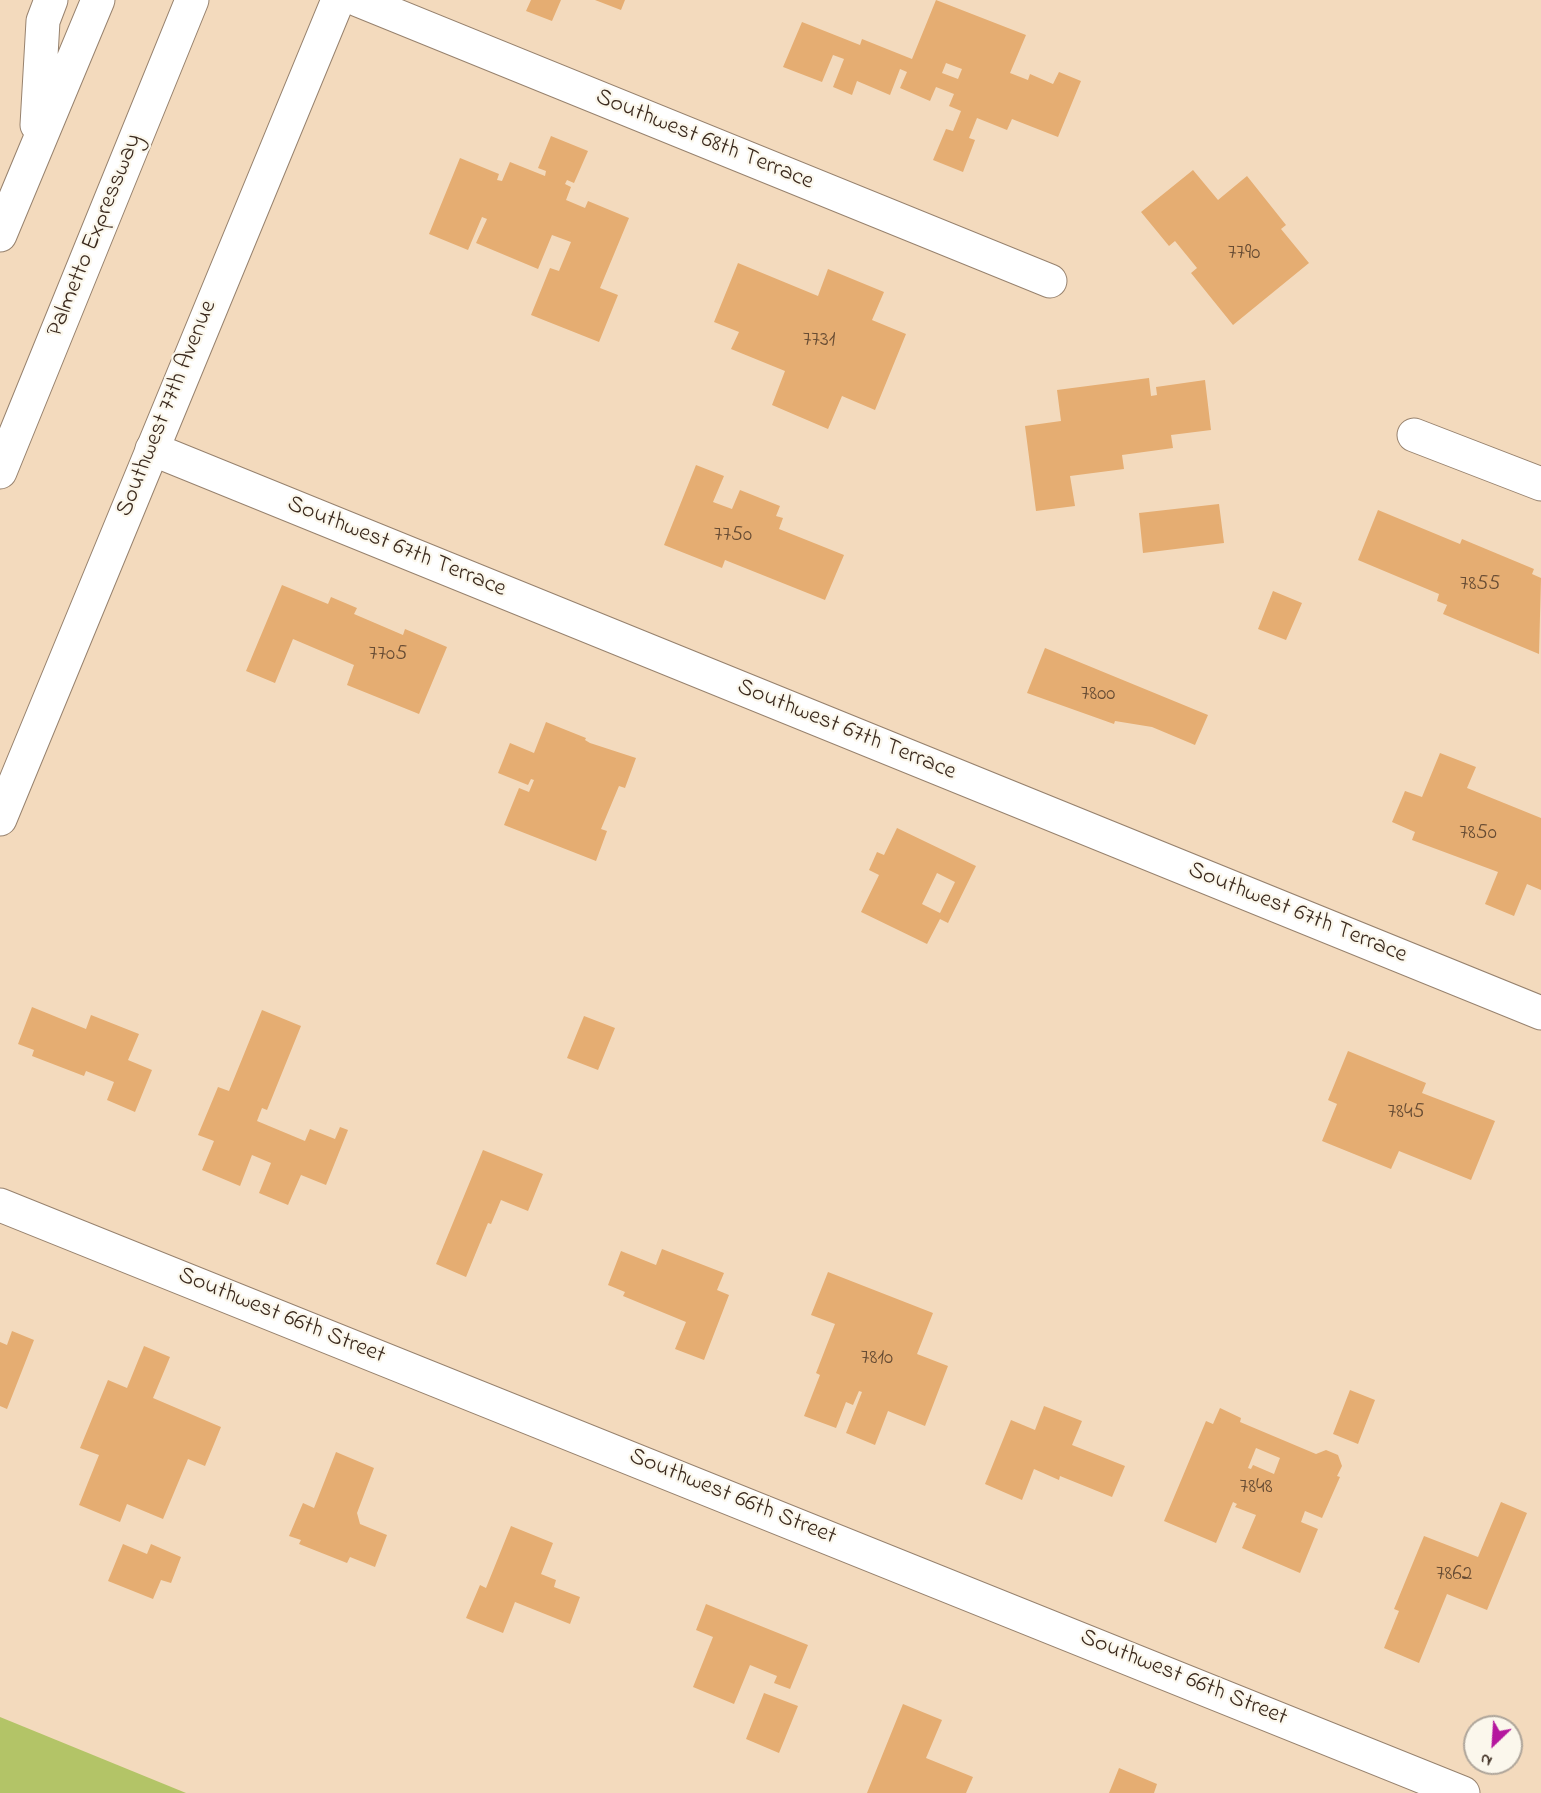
<!DOCTYPE html>
<html>
<head>
<meta charset="utf-8">
<style>
  body { margin:0 }
  #map { position:relative; width:1541px; height:1793px; overflow:hidden; background:#f3dabd; font-family:"Indie Flower",sans-serif }
  canvas { display:block }
  .north { position:absolute; left:1463px; top:1715px; width:60px; height:60px; box-sizing:border-box; background:#fbf7ec; border:2px solid #aea59a; border-radius:50%; rotate:205deg; font-size:16px; font-weight:700; line-height:24px; text-align:center; color:#3b2a1e }
  .north::after { content:''; display:block; margin:auto; width:21px; height:27px; background:#b5179e; clip-path:polygon(50% 0,100% 100%,50% 72%,0 100%) }
</style>
</head>
<body>
<div id="map">
<canvas width="1541" height="1793"></canvas>
<div class="north">N</div>
</div>
<script>
const context = document.querySelector('canvas').getContext('2d');
context.lineJoin = 'round';
function fill(path, color) {
  context.fillStyle = color;
  context.fill(path, 'evenodd');
}
function stroke(path, color, width, dash) {
  context.strokeStyle = color;
  context.lineWidth = width;
  context.lineCap = dash ? 'butt' : 'round';
  context.setLineDash(dash || []);
  context.stroke(path);
}
function label(font, color, halo, rows, align = 'center') {
  context.font = font + ' "Indie Flower",sans-serif';
  context.lineWidth = 4.5;
  context.setLineDash([]);
  context.textBaseline = 'middle';
  context.strokeStyle = halo;
  context.fillStyle = color;
  for (const [text, x, y, turn = 0] of rows) {
    context.save();
    context.translate(x, y);
    context.rotate((+turn || 0) * Math.PI / 180);
    context.textAlign = isNaN(turn) ? turn : align;
    if (halo) context.strokeText(text, 0, 0);
    context.fillText(text, 0, 0);
    context.restore();
  }
}
fill(new Path2D(`
  M0 1717 186 1793H0Z`), '#b3c467');
fill(new Path2D(`
  M531 0H561L552 21 526 11Z
  M595 0H625L621 10Z
  M936 0 1026 35 1010 73 1028 80 1030 74 1053 84 1059 72 1081 81 1058 137 1012 119 1007 130 977 118 969 138 975 140 963 172 933 160 946 129 953 131 961 111 949 106 954 94 936 87 930 101 900 88 907 72 900 69 890 95 857 81 852 95 833 87 844 59 833 55 822 82 783 67 802 22 860 45 862 39 912 59ZM946 63 962 69 958 79 942 73Z
  M551 136 588 151 574 183 567 180 565 184 571 187 566 200 585 208 588 201 629 218 600 288 618 295 599 342 531 315 550 268 559 271 571 242 552 235 538 269 476 243 487 219 482 217 468 250 429 234 460 158 499 174 497 180 502 181 510 162 545 176 546 171 538 168Z
  M1193 170 1218 200 1247 176 1286 225 1281 229 1309 263 1233 325 1191 273 1197 268 1175 241 1169 246 1141 212Z
  M738 263 818 296 828 269 884 292 872 320 906 334 875 410 842 396 828 429 772 405 785 371 731 349 739 332 714 322Z
  M1149 378 1151 396 1157 395 1156 387 1205 380 1211 430 1171 435 1173 448 1122 455 1124 469 1070 476 1075 506 1036 511 1025 426 1061 421 1057 390Z
  M696 465 724 476 713 502 732 509 740 490 780 506 776 516 783 518 779 529 844 555 825 600 725 560 722 568 664 545Z
  M1219 504 1224 543 1143 553 1139 513Z
  M1378 510 1460 544 1462 539 1534 569 1532 574 1541 578 1539 654 1443 614 1447 605 1437 601 1439 594 1358 560Z
  M282 585 328 604 331 597 357 608 354 614 403 635 405 629 447 647 419 714 347 685 354 665 293 639 275 683 246 671Z
  M1273 591 1302 603 1286 640 1258 629Z
  M1045 648 1208 715 1195 745 1152 727 1115 721 1114 724 1027 693Z
  M546 722 586 738 585 740 590 743 636 758 625 788 619 786 601 829 607 831 596 861 504 825 519 788 529 792 534 780 531 779 528 785 498 773 510 743 534 753Z
  M1440 753 1476 767 1467 788 1541 818V890L1527 884 1514 916 1485 904 1498 872 1412 840 1415 832 1392 822 1405 791 1422 797Z
  M897 828 976 866 948 923 940 919 927 944 861 912 879 875 869 870 877 852 884 855ZM937 873 955 882 940 913 922 904Z
  M32 1007 86 1029 91 1015 139 1034 128 1060 152 1070 135 1112 107 1100 114 1082 86 1071 84 1076 32 1056 34 1050 18 1044Z
  M262 1010 301 1026 267 1110 262 1108 257 1121 305 1141 310 1129 335 1139 340 1127 348 1130 326 1185 301 1175 288 1205 259 1193 271 1163 252 1155 240 1186 202 1170 214 1141 198 1135 218 1087 229 1091Z
  M584 1016 615 1028 598 1070 567 1058Z
  M1348 1051 1426 1083 1422 1093 1495 1121 1471 1180 1399 1151 1391 1169 1322 1141 1337 1104 1328 1100Z
  M483 1150 543 1174 528 1211 501 1200 491 1224 488 1223 466 1277 436 1264Z
  M662 1249 724 1273 717 1290 729 1295 704 1360 675 1349 686 1322 623 1296 625 1292 608 1285 621 1251 656 1265Z
  M828 1272 933 1313 917 1354 948 1366 925 1426 888 1411 875 1445 846 1433 862 1392 859 1391 853 1405 846 1402 836 1428 804 1416 820 1375 816 1373 835 1324 811 1315Z
  M12 1331 34 1340 7 1409 0 1406V1342L7 1345Z
  M144 1346 170 1357 153 1398 221 1427 205 1466 188 1459 163 1519 127 1504 120 1522 79 1505 99 1455 80 1448 108 1380 127 1388Z
  M1350 1390 1375 1400 1358 1444 1333 1434Z
  M1044 1406 1082 1421 1072 1445 1125 1466 1112 1497 1060 1476 1059 1480 1034 1469 1022 1500 985 1484 1011 1420 1035 1430Z
  M1220 1408 1241 1418 1240 1422 1316 1454 1326 1450 1338 1455 1342 1466 1337 1476 1340 1477 1322 1518 1305 1511 1301 1522 1318 1529 1300 1573 1242 1548 1256 1515 1235 1507 1237 1504 1233 1502 1216 1543 1164 1521 1206 1421 1213 1424ZM1256 1448 1280 1458 1274 1474 1253 1465 1251 1469 1248 1468Z
  M336 1452 374 1468 357 1513 360 1524 387 1535 375 1567 350 1557 347 1563 299 1544 301 1540 289 1536 303 1503 314 1508Z
  M1501 1502 1527 1513 1487 1610 1447 1594 1419 1663 1384 1648 1399 1611 1394 1609 1424 1536 1478 1557Z
  M511 1526 553 1543 541 1574 556 1580 554 1587 580 1597 570 1624 515 1602 503 1633 466 1618 480 1585 486 1588Z
  M123 1544 147 1554 151 1544 181 1557 171 1583 161 1580 153 1599 108 1581Z
  M706 1604 808 1645 790 1689 774 1683 777 1676 750 1665 734 1704 693 1687 713 1637 696 1630Z
  M764 1693 798 1706 779 1753 746 1739Z
  M903 1704 942 1720 926 1758 973 1777 966 1793H867Z
  M1119 1768 1157 1784 1154 1793H1109Z`), '#e5ad72');
const street = new Path2D(`
  M358 0 1050 281
  M1414 435 1541 484
  M152 449 1541 1013
  M0 1205 1463 1793`);
const secondary = new Path2D(`
  M0 819 338 0`);
const highway = new Path2D(`
  M37 125 43 21 51 0
  M0 235 98 0
  M0 472 192 0`);
stroke(street, '#97826e', 35);
stroke(secondary, '#97826e', 35);
stroke(highway, '#97826e', 35);
stroke(street, '#fff', 33);
stroke(secondary, '#fff', 33);
stroke(highway, '#fff', 33);
label('21px', '#664b33', null, [
  ["7790",1244,255],
  ["7731",819,342],
  ["7750",733,537],
  ["7855",1480,586],
  ["7705",388,656],
  ["7800",1098,696],
  ["7850",1478,835],
  ["7845",1406,1114],
  ["7810",877,1360],
  ["7848",1256,1489],
  ["7862",1454,1576]
]);
label('24px', '#3b2a1e', '#fbf7ec', [
  ["Southwest 68th Terrace",704,141,22],
  ["Palmetto Expressway",96,236,-68],
  ["Southwest 77th Avenue",168,409,-68],
  ["Southwest 67th Terrace",396,548,22],
  ["Southwest 67th Terrace",846,731,22],
  ["Southwest 67th Terrace",1297,914,22],
  ["Southwest 66th Street",281,1317,22],
  ["Southwest 66th Street",732,1498,22],
  ["Southwest 66th Street",1183,1679,22]
]);
</script>
</body>
</html>
